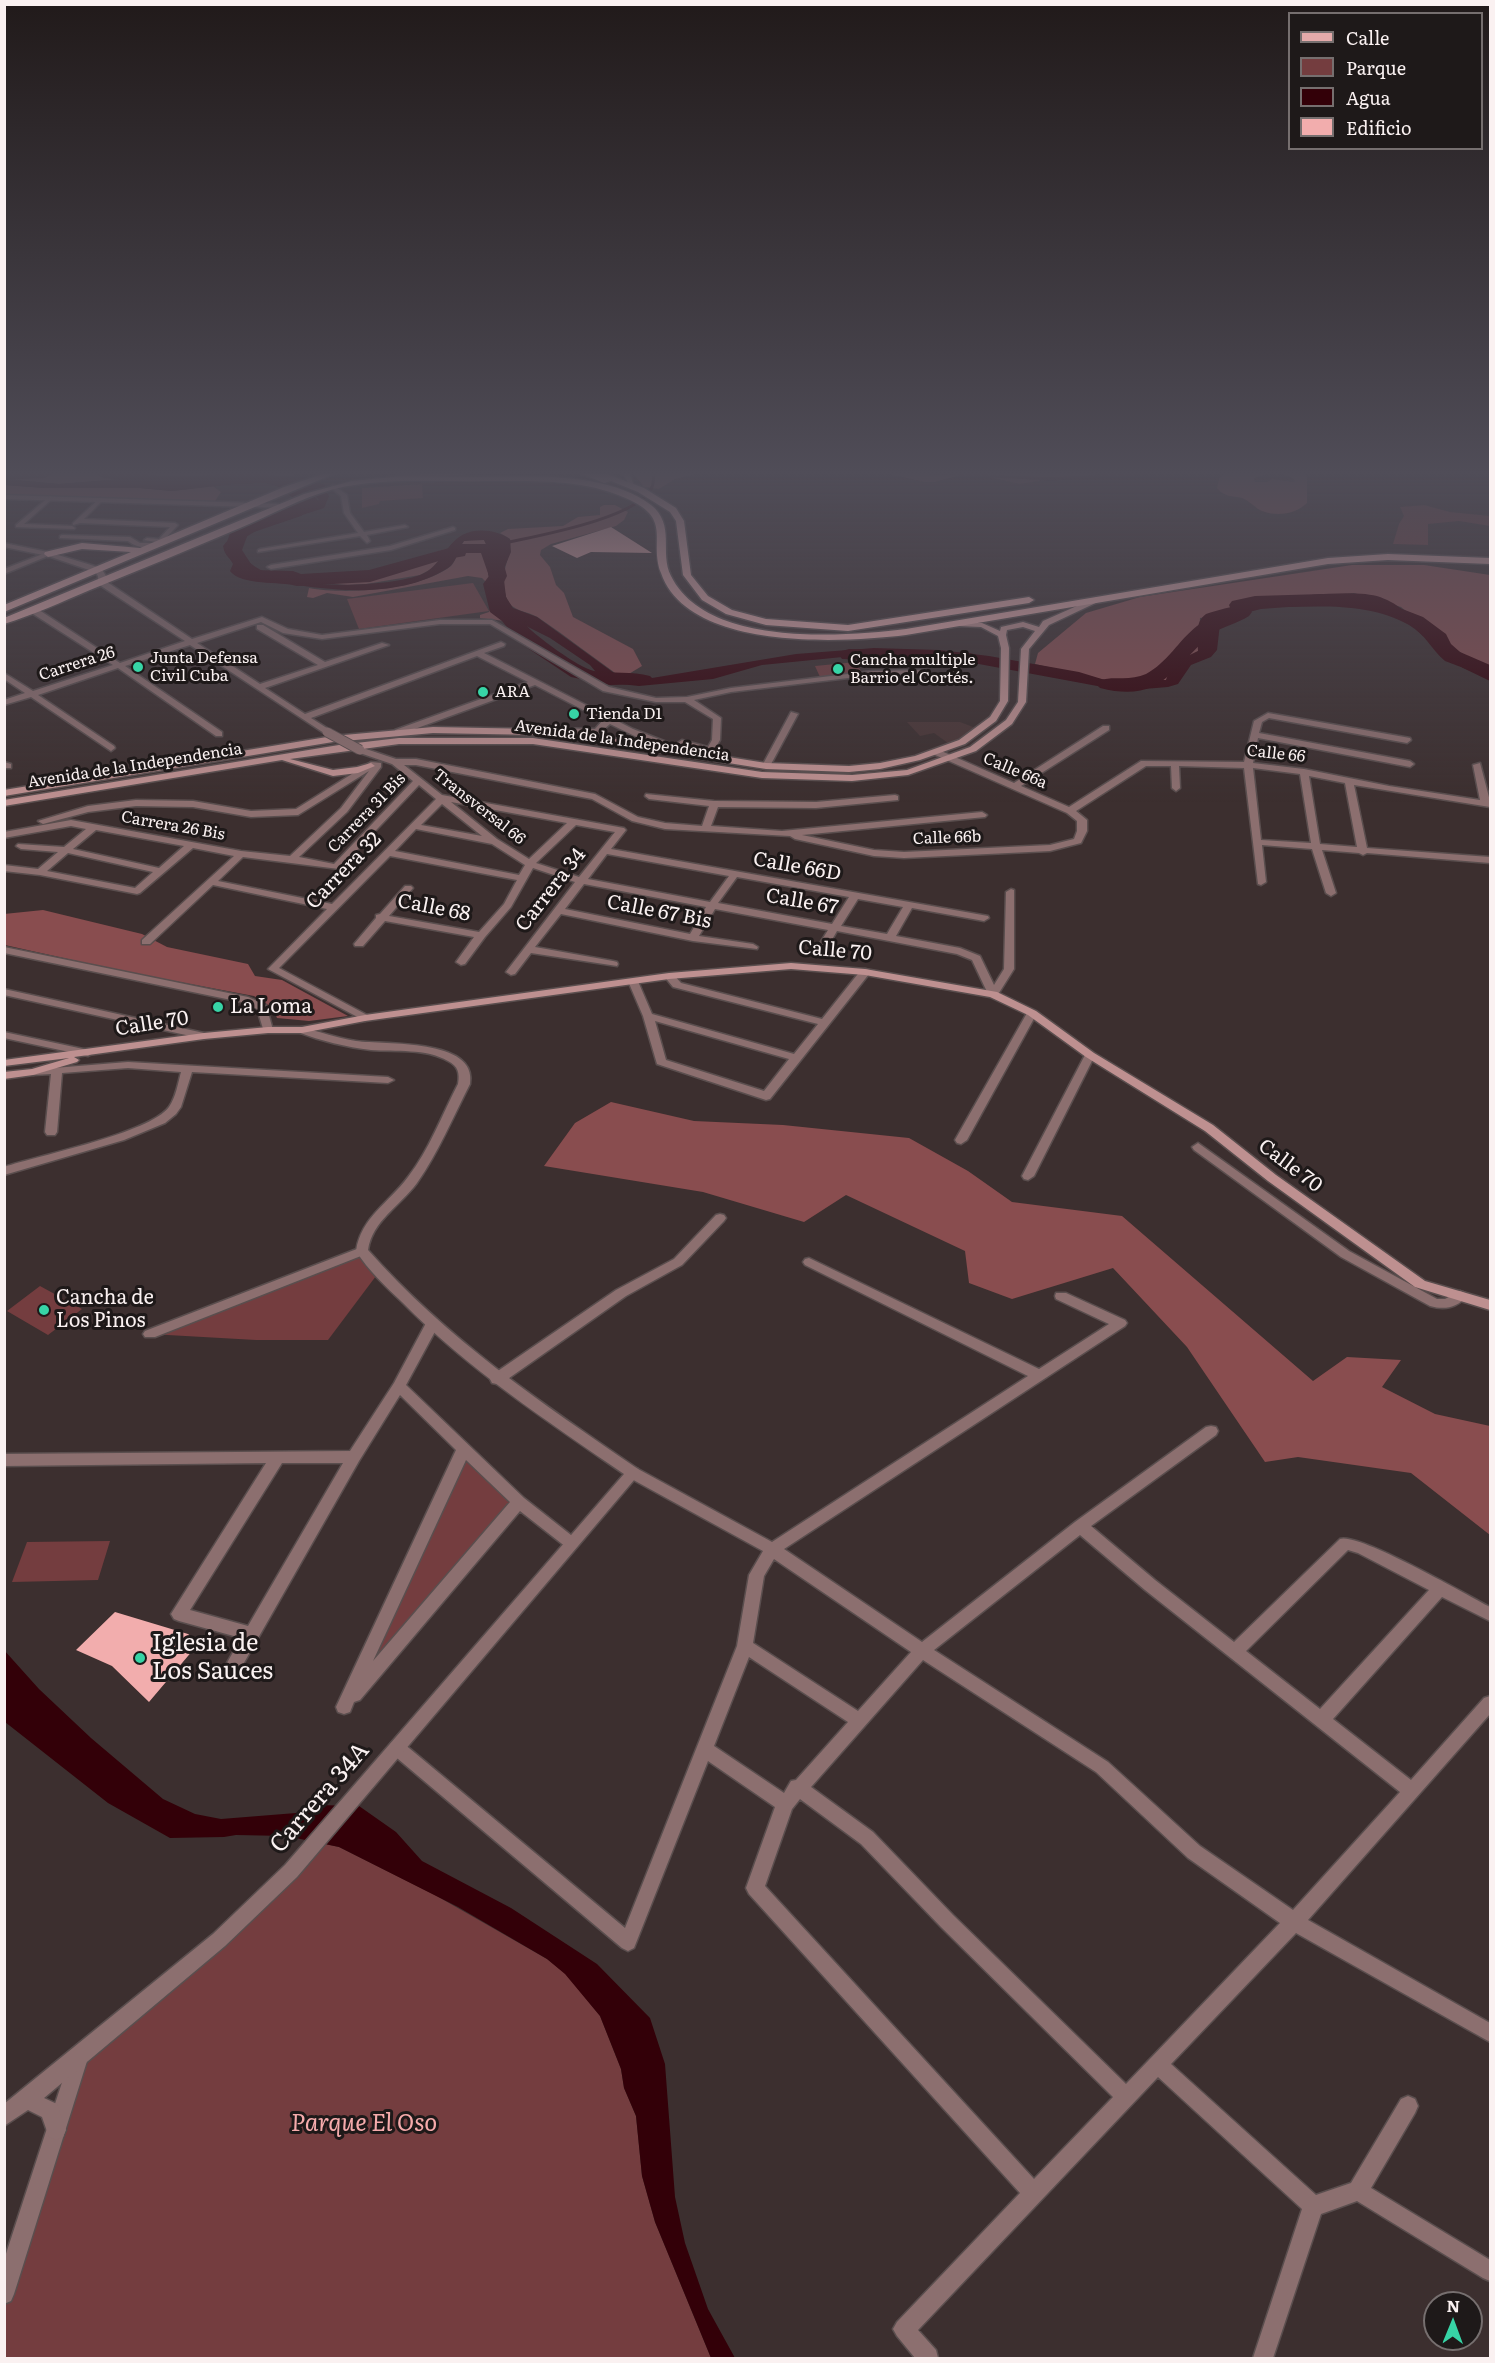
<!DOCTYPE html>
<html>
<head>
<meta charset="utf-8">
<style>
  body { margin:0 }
  #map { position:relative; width:1495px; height:2363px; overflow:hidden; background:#3c2f2f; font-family:Literata,serif }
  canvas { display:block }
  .frame { position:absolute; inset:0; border:6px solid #faf1f1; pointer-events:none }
  .legend { position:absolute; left:1288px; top:12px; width:195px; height:138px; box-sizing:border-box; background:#1e1919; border:2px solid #766f6f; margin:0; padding:8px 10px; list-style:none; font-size:18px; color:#faf1f1 }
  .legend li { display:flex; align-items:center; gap:12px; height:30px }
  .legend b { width:30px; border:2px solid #766f6f }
  .north { position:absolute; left:1423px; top:2291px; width:60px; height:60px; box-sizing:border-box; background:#1e1919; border:2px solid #766f6f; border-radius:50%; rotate:1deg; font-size:16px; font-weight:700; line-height:24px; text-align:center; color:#faf1f1 }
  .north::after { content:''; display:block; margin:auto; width:21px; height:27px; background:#37d4a6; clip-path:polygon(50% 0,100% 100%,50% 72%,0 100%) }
</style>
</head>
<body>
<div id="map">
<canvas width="1495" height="2363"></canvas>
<div class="frame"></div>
<ul class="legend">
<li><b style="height:8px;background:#e4aaaa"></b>Calle</li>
<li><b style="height:16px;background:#743d3f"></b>Parque</li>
<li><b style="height:16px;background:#330008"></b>Agua</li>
<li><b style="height:16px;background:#f2adad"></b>Edificio</li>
</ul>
<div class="north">N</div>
</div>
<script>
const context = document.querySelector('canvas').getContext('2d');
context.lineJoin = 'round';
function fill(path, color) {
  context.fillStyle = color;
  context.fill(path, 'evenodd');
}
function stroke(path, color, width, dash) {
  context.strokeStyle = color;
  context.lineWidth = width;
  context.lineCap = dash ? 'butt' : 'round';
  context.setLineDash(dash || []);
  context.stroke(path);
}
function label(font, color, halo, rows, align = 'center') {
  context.font = font + ' Literata,serif';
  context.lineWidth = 6;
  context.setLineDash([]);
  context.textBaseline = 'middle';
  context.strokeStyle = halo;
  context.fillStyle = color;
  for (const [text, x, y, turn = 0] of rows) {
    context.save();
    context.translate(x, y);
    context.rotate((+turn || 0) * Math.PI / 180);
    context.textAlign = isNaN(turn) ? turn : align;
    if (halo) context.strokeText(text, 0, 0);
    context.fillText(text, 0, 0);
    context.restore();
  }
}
fill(new Path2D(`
  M907 722H960L981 730 952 746 934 733 920 736Z`), '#4a3636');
fill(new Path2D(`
  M422 484 423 498 380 501 379 504 362 508V488Z
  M1424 505 1450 512 1490 516V526L1459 521 1428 524V545L1393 544 1399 524 1404 516 1400 507Z
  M473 583 489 611 359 629 347 599Z
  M856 662 862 673 820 677 815 666Z
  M362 1251 379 1272 328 1340H256L150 1334Z
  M40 1286 82 1309 48 1335 7 1311Z
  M464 1449 519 1502 344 1707Z
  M110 1541 98 1580 12 1582 27 1542Z
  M316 1842 339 1847 435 1895 547 1959 566 1974 600 2016 621 2069 624 2088 636 2116 642 2176 655 2222 711 2358H5V2294L79 2057Z`), '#743d3f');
fill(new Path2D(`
  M5 473H296L292 476H251L196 483 159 484 122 479 59 484 5 479Z
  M633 473H699L675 479 659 489 644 487Z
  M886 473H1102L1079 478 1046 477 1039 481 1019 484 981 475 957 476 935 482H924Z
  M1227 473H1270L1254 478 1255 482H1267L1272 479 1295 482 1294 479 1284 473H1305L1307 478V503C1296 514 1277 517 1262 511 1255 508 1250 501 1242 498 1232 496 1224 497 1217 488L1219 478Z
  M5 485 45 488H140L172 491 213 486 221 492 215 501 224 504 5 497Z
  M604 505H615L628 512 624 520 616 526 551 544 541 550 540 555 550 567 556 585 564 593 573 617 633 649 642 666 622 678C594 658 567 637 539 618 527 610 512 613 506 597 497 576 512 559 510 539L500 533 508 529 563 526 578 517 600 515V507Z
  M474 539 484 540 486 543C489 553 487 562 488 572 488 577 492 581 493 585 498 602 499 614 516 620L514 622 480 618V615L489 612 493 604 485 581 482 578 468 576 353 597 327 593 313 598 307 597 309 588C346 595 421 590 451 566 457 560 458 548 464 541Z
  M448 549 433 568 420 575 366 584 347 585 285 579C313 571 341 584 369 579 398 574 418 554 448 549Z
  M1352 565H1424L1490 575V672L1439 638 1401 607 1354 593 1200 618 1198 651 1166 680H1105L1035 664 1038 653 1086 613 1140 597Z
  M43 910 142 934 167 947 248 964 255 976 282 980 348 1016 309 1021 277 1018 273 1008 254 996 126 972 5 945 4 914Z
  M611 1102 694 1121 783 1125 909 1138 968 1171 1012 1202 1122 1216 1313 1381 1347 1357 1401 1360 1382 1387 1435 1414 1490 1426V1535L1411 1473 1298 1457 1265 1462 1187 1347 1113 1268 1012 1299 969 1283 965 1251 846 1195 804 1222 703 1192 544 1166 575 1123Z`), '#894d4f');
fill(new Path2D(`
  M251 476 303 478 325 485V490L329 496 324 508 259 529 238 542C245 595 382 589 420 575 442 567 446 540 467 533 481 528 498 531 510 539L511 552 503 571 506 597 513 608 537 617 614 673 652 678 796 654 874 648 940 650 989 656 1079 672 1105 680H1166C1173 660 1180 660 1198 651 1198 637 1194 623 1206 614 1240 602 1347 586 1380 597 1400 604 1413 619 1429 631 1447 644 1464 656 1482 669L1490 672V681L1463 668 1442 653 1406 620 1387 610 1363 603H1343L1261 609 1226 618 1220 624 1217 650 1211 657 1191 665 1178 684 1168 687 1144 689 1108 688 968 662 863 655 762 665 713 679 639 686 611 683 600 677 590 665 550 638 506 616C500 610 489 581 488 573 486 561 490 551 484 540L464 541C457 550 458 561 448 568 402 597 341 592 291 584 278 582 267 582 255 577 248 574 242 569 236 564 229 558 225 556 223 546 239 525 266 522 289 514 300 510 309 505 319 500L310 490 283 482H252L172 491 140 488H45L5 485V479L59 484 122 479 159 484 196 483Z
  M4 1650 39 1689 91 1738 163 1799 195 1814 221 1819 296 1813 317 1805 359 1806 396 1832 422 1861 511 1908 597 1964 650 2018 665 2064 675 2197 685 2243 708 2309 735 2358H711L655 2222 642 2176 636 2116 624 2088 621 2069 600 2016 565 1974 547 1959 458 1907 339 1847 286 1836 236 1835 224 1837 170 1838 108 1803 5 1722Z`), '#330008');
stroke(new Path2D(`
  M931 473 1051 479 1146 473
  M505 543C536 536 640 518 652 487 654 483 653 477 654 473`), '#330008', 3);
fill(new Path2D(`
  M4 473H53L45 478 4 480Z
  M95 473C121 471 147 475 174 476 220 478 287 457 319 502L301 516 248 534 242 550 251 564 249 568 255 570 293 571 301 574 369 570 449 548 452 544H494L503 561 507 576 503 584 509 609 523 616 526 620 524 623C534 635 579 668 594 671 612 674 632 671 650 676L654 680 650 684 610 685 571 677 520 643 502 621 490 612 483 584 489 576 481 553H466L465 556 442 560 370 582 297 586C280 581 241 586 230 571L233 564 224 550 232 528 279 512 299 502 277 486 265 483 174 486 103 478Z
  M1322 594 1379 600 1423 617 1446 634 1451 644 1460 652 1490 665V678L1445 661C1431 649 1426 635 1409 625 1372 604 1329 606 1287 607 1275 607 1262 606 1250 609L1252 612 1249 616C1237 624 1222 626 1211 635 1172 667 1162 704 1100 688L1096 684 1100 680C1115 676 1131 681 1146 674 1167 663 1179 640 1197 626 1207 619 1221 616 1231 610L1229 605 1232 601 1255 596Z
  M849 649 970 653 977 655 980 659 977 663 970 665 842 659 839 655 842 651Z`), '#330008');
fill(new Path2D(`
  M611 527 652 553 591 552 577 558 552 546Z
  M115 1612 188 1634 199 1643 149 1702 112 1666 76 1650Z`), '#f2adad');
const minor = new Path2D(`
  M333 485 347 495 350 513 364 532 405 525 408 527 367 535 370 541 367 543 360 536 258 552V550L260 549 358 533 344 513 341 496 330 487Z
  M50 496 52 497V499L24 524 72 526 75 528 74 529 16 527V525Z
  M100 498 103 500 84 519 175 523 178 525 161 543 144 540 147 538 159 539 170 527 80 523 73 525V523Z
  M453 527 455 528V530L391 550 271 569 267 567 271 565 390 546Z
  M62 535 130 537 140 543H156L159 545C150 550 137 548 128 541L60 538V536Z
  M4 543 48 552 52 554 48 556 4 547Z
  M98 580H104L192 639 262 617 288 629 322 635 440 620H492L609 687 656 698 687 697 731 688 873 671 926 670 930 672 926 674 873 675 731 692 694 700 721 718 720 740 713 752 710 753 678 743 682 740 708 747 712 740 713 719 685 702H656L603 691 490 624H440L322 639 283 633 261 622 197 643 260 684 318 665 257 629V625H263L325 662 382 643 389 645 265 688 305 714 501 642 505 644 504 646 484 653 633 729 695 753 691 756 649 743 610 724 597 735 542 733 541 731 545 728 595 729 603 720 535 685 401 734H395V730L528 682 477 656 311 718 330 730V734L327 735 190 645 125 666 222 732V736H216L118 668 38 695 114 746 115 748 111 751 31 697 4 705V700L25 693 4 679V673L33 691 113 665 30 612V608H36L120 663 185 641 98 584Z
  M791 712 798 714 770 766 763 768 762 766Z
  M1268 713 1410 738 1411 740 1407 743 1269 718 1262 722 1259 733 1410 761 1414 764 1410 767 1258 738 1253 763 1304 769 1389 786 1480 800 1473 765 1480 763 1490 801V807L1354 785 1367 848 1490 857V863L1367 853 1363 855 1359 853 1322 850 1336 893 1331 896 1326 893 1312 849 1262 845 1266 882 1261 885 1258 884 1244 768 1179 766 1180 788 1176 791 1172 788 1171 766H1146L1076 811 1087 820V831L1081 843 1050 851 904 858 874 856 795 839 790 836 665 829 632 821 592 799 416 765H404L442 795 624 828 626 830 611 849 988 916 989 918 984 921 912 908 896 936 960 948 980 956 994 985 1004 969 1006 892 1011 889 1014 890V969L997 996 993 997 988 994 972 960 957 954 837 931 826 950 822 951 817 948 828 930 715 909 699 936 753 944 758 947 757 949 693 941 561 914 535 947 613 961 617 962 618 964 617 966 531 953 515 974 511 975 506 972 575 882 533 868 511 907 485 937 465 964 461 965 456 962 474 937 385 921 363 946H355L354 944 376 918V915L380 914 405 886H411L413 888 389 916 479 932 504 904 517 880 390 856 279 968 369 1016 370 1018 365 1021 268 969 327 909 213 885 150 944H142V940L234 856 193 848 140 893 137 894 40 875 4 871V865L38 869 58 852 21 849 16 846 18 844 64 847 86 829 71 826 4 838V832L71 820 241 851 290 856 341 808 369 771 298 815 251 817 193 807 136 806 88 812 43 824 38 821 88 806 136 800 193 801 251 811 296 809 371 762 381 763V767L347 812 299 857 334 864 413 781 392 764 357 752V748L360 747 396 759H416L595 794 638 817 665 823 702 826 709 806 649 799 645 796 646 794 714 801 816 802 895 795 898 796V800L816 808 718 807 711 826 782 831 982 812 987 815 985 817 802 835 874 850 904 852 1050 845 1074 839 1077 831V821L1067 813 933 754V750H939L1014 783 1103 726H1109V730L1021 786 1069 807 1141 761 1244 762 1254 721ZM1253 768 1300 774 1311 843 1261 840ZM1309 776 1345 783 1357 847 1320 844ZM419 785 436 799 332 904 218 881 243 857 339 869ZM451 802 567 823 529 859 497 839ZM442 804 482 836 421 825ZM576 825 615 832 579 877 536 863ZM416 829 492 844 525 865 519 875 395 851ZM96 830 184 846 159 868 73 849ZM68 853 153 872 135 888 47 871ZM607 854 729 876 710 902 588 879ZM737 877 849 897 832 924 718 903ZM584 884 706 907 690 934 565 909ZM858 899 903 907 887 934 841 926Z
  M4 762 11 764V768H4Z
  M4 947 248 997 266 1005 273 1030 272 1032H264L257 1009 241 1002 4 953Z
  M865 969 869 970 870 972 869 974 770 1099 766 1100 657 1064 643 1016 628 981 629 979H637L652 1014 794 1054 818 1024 673 987 664 976 665 974H673L681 983 822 1019 861 970ZM655 1021 789 1059 764 1091 666 1060Z
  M4 989 204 1033 209 1036 204 1039 4 995Z
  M1032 1010 1037 1013 967 1140 961 1144 957 1143 955 1140 1027 1013Z
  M4 1032 88 1050 93 1053 88 1056 4 1038Z
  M1090 1052 1095 1055 1034 1176 1028 1180 1024 1179 1022 1176 1085 1055Z
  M128 1062 388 1077 394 1080 388 1083 192 1072 181 1107 176 1114 165 1123 124 1140 4 1175V1167C40 1155 150 1133 169 1107 176 1097 178 1083 181 1072L128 1068 62 1073 57 1132 55 1135H47L45 1132 51 1074 33 1075 27 1072 29 1070Z
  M1198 1143 1349 1251 1437 1299H1445L1460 1291 1465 1293 1466 1296C1458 1308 1444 1310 1430 1306L1341 1257 1194 1150 1192 1147Z
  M720 1214 724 1215 726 1218 724 1221 682 1265 626 1296 502 1383 497 1384 492 1383 490 1379 492 1375 616 1290 674 1259 716 1215Z
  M362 1247 366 1248 368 1251 366 1254 155 1337H145L143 1334 145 1331Z
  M809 1258 1039 1369 1109 1324 1056 1299 1055 1296 1056 1293H1066L1125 1320 1127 1323 1125 1326 784 1549 922 1642 1075 1522 1206 1427 1211 1426 1216 1427 1218 1431 1216 1435 1091 1526 1155 1580 1234 1642 1340 1539C1358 1532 1467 1595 1490 1607V1621L1442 1597 1333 1719 1411 1780 1484 1698 1490 1696V1714L1308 1920 1490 2023V2042L1296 1933 1171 2064 1316 2195 1351 2183 1401 2099 1408 2096 1415 2099 1418 2106 1415 2113 1371 2188 1490 2260V2281L1483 2278 1357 2201 1321 2214 1273 2358H1253L1302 2209 1158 2077 918 2330 936 2350 938 2358H915L897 2336 893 2329 897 2322 1020 2193 749 1894 746 1888 775 1807 708 1761 634 1948 628 1951 622 1948 391 1753 389 1748 391 1743 397 1740 403 1743 625 1928 737 1646 749 1575 763 1551 628 1477 626 1473 628 1469 633 1467 638 1469 772 1542 1028 1376 805 1265 803 1262 805 1259ZM1080 1535 1145 1590 1400 1792 1293 1910 1200 1846 1108 1762 934 1650ZM1348 1550 1358 1553 1429 1590 1320 1709 1246 1651ZM774 1559 911 1652 858 1711 753 1643 764 1576ZM749 1657 848 1722 796 1780 791 1781 784 1793 714 1746ZM923 1660 1096 1772 1188 1858 1280 1923 1126 2084 953 1915 873 1832 811 1787ZM800 1799 861 1844 941 1927 1113 2097 1034 2179 765 1886 792 1809Z
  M431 1321 436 1323 438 1326 406 1385 524 1498 576 1539 578 1543 576 1547 571 1549 566 1547 520 1511 360 1700 354 1702 350 1712 344 1714 338 1712 336 1707 456 1450 400 1395 359 1461 237 1675 231 1677 225 1675 223 1670 241 1638 179 1621 174 1619 171 1614 266 1463 4 1466V1454L350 1451 394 1383 426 1323ZM466 1460 510 1502 373 1661ZM282 1463H343L248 1626 190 1610Z
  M79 2049 86 2051 88 2058 14 2294 11 2301 4 2304V2260L70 2058 72 2051Z`);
const tertiary = new Path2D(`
  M4 495 283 504 286 506 283 508 4 499Z
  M48 552 101 568 106 576 105 582 98 584V576L95 572 48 556 4 574V569Z
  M302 1027C320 1032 337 1038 356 1041 384 1045 478 1038 470 1084 453 1117 438 1153 417 1183 400 1206 372 1221 368 1250 448 1340 540 1402 638 1469L640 1473 297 1877 225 1946 44 2098 57 2104 66 2130 63 2137 56 2140 49 2137 42 2117 28 2110 4 2126V2104L213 1934 285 1865 624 1474C547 1421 468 1369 402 1302 386 1287 368 1270 356 1251 361 1217 389 1203 408 1177 429 1150 442 1115 458 1084 460 1073 458 1066 448 1061 426 1048 396 1052 371 1050 346 1047 321 1041 298 1032L297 1030 298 1028Z`);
const secondary = new Path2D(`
  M442 473H465L462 475 396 480 393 478 396 476Z
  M623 473H629L635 488H631Z
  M1097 597 1104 599 1049 625 1029 649 1026 702 1012 724 976 751 908 775 852 781 762 778 533 744H399L290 759 333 770 357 767 371 763 375 766 358 773 333 776 282 760 4 806V800L339 745 399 738H533L762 772 852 775 907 770 970 747 1006 720 1018 702 1021 649 1035 631 1023 627 1007 630 1006 635 1009 648 1008 701 996 721 965 744 920 760 880 769 849 772 766 769 584 740 537 735 433 733 333 742 4 796V790L333 736 433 727 537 729 584 734 766 763 849 766 880 763 915 756 959 740 990 717 1000 701 1001 648 998 636 981 627 958 626H955V622L982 623 1000 631 1001 627 1023 622 1039 627 1043 621Z
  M791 963 865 969 997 992 1036 1011 1094 1053 1213 1125 1276 1175 1425 1281 1490 1300V1310L1415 1287 1268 1181 1205 1131 1086 1057 1028 1015 990 997 865 975 791 969 669 979 365 1021 302 1033H268L204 1039 74 1057 79 1060 77 1062 33 1075 4 1079V1072L32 1069 69 1058 4 1066V1060L204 1033 268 1027H302L365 1015 669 973Z`);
const primary = new Path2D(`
  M326 473H336L4 612V605L131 552 82 549 48 557 44 554 45 552 82 543 140 548 284 487Z
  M580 473H604L644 488 676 508 684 521 691 575 708 596 732 610 766 619 848 625 1029 597 1034 600 1029 603 848 631 766 625 726 614 702 600 683 575 676 521 670 512 638 492 611 481 604 483Z
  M393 477C421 476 450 477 479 477 531 476 607 472 651 505 676 525 659 552 671 576 706 647 841 637 906 629L1328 558 1388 554 1490 558V564L1388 560 1328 564 906 635C841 643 688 651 661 573 649 541 672 520 630 500 587 479 537 481 491 481 439 482 384 477 334 489 301 498 271 515 240 528 190 549 140 570 90 590 62 602 33 615 4 624V618L304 494 352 481Z`);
stroke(minor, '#5a4e4e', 3);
stroke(tertiary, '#5a4e4e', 3);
stroke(secondary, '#5a4e4e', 3);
stroke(primary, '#5a4e4e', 3);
fill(minor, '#8c6f6f');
fill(tertiary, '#8c6f6f');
fill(secondary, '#be9090');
fill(primary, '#e4aaaa');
const minorBridge = new Path2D(`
  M327 732 360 750`);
stroke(minorBridge, '#5a4e4e', 11, []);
stroke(minorBridge, '#8c6f6f', 9);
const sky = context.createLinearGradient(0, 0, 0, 803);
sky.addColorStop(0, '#211a1a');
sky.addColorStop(0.59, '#504d58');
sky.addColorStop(1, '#504d5800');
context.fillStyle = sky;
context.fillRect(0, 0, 1495, 803);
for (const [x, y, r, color] of [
  [138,667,6,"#37d4a6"],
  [838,669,6,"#37d4a6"],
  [483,692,6,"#37d4a6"],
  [574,714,6,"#37d4a6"],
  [218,1007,6,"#37d4a6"],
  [44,1310,6,"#37d4a6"],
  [140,1658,6,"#37d4a6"]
]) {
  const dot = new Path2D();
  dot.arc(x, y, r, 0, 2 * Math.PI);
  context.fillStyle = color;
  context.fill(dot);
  stroke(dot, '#1e1919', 2);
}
label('16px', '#faf1f1', '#1e1919', [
  ["Junta Defensa",150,658],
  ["Civil Cuba",150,676],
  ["Cancha multiple",850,660],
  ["Barrio el Cortés.",850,678],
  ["ARA",495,692],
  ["Tienda D1",586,714]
], 'left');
label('16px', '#faf1f1', '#1e1919', [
  ["Carrera 26",77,664,-18],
  ["Avenida de la Independencia",622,741,8],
  ["Calle 66",1276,754,6],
  ["Avenida de la Independencia",135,766,-9],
  ["Calle 66a",1015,771,23],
  ["Transversal 66",479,807,38],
  ["Carrera 31 Bis",367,813,-46],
  ["Carrera 26 Bis",173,826,10],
  ["Calle 66b",947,838,-2]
]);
label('20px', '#faf1f1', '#1e1919', [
  ["Calle 66D",797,867,10],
  ["Carrera 32",344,871,-46],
  ["Carrera 34",551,890,-52],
  ["Calle 67",802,902,10],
  ["Calle 68",434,908,11],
  ["Calle 67 Bis",659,912,11],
  ["Calle 70",835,951,5],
  ["Calle 70",152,1024,-9],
  ["Calle 70",1290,1166,37]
]);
label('20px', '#faf1f1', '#1e1919', [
  ["La Loma",230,1007],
  ["Cancha de",56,1298],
  ["Los Pinos",56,1321]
], 'left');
label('24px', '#faf1f1', '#1e1919', [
  ["Iglesia de",152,1644],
  ["Los Sauces",152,1672]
], 'left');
label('24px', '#faf1f1', '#1e1919', [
  ["Carrera 34A",320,1798,-49]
]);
label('italic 24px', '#f6abac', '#1e1919', [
  ["Parque El Oso",364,2124]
]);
</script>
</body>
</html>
